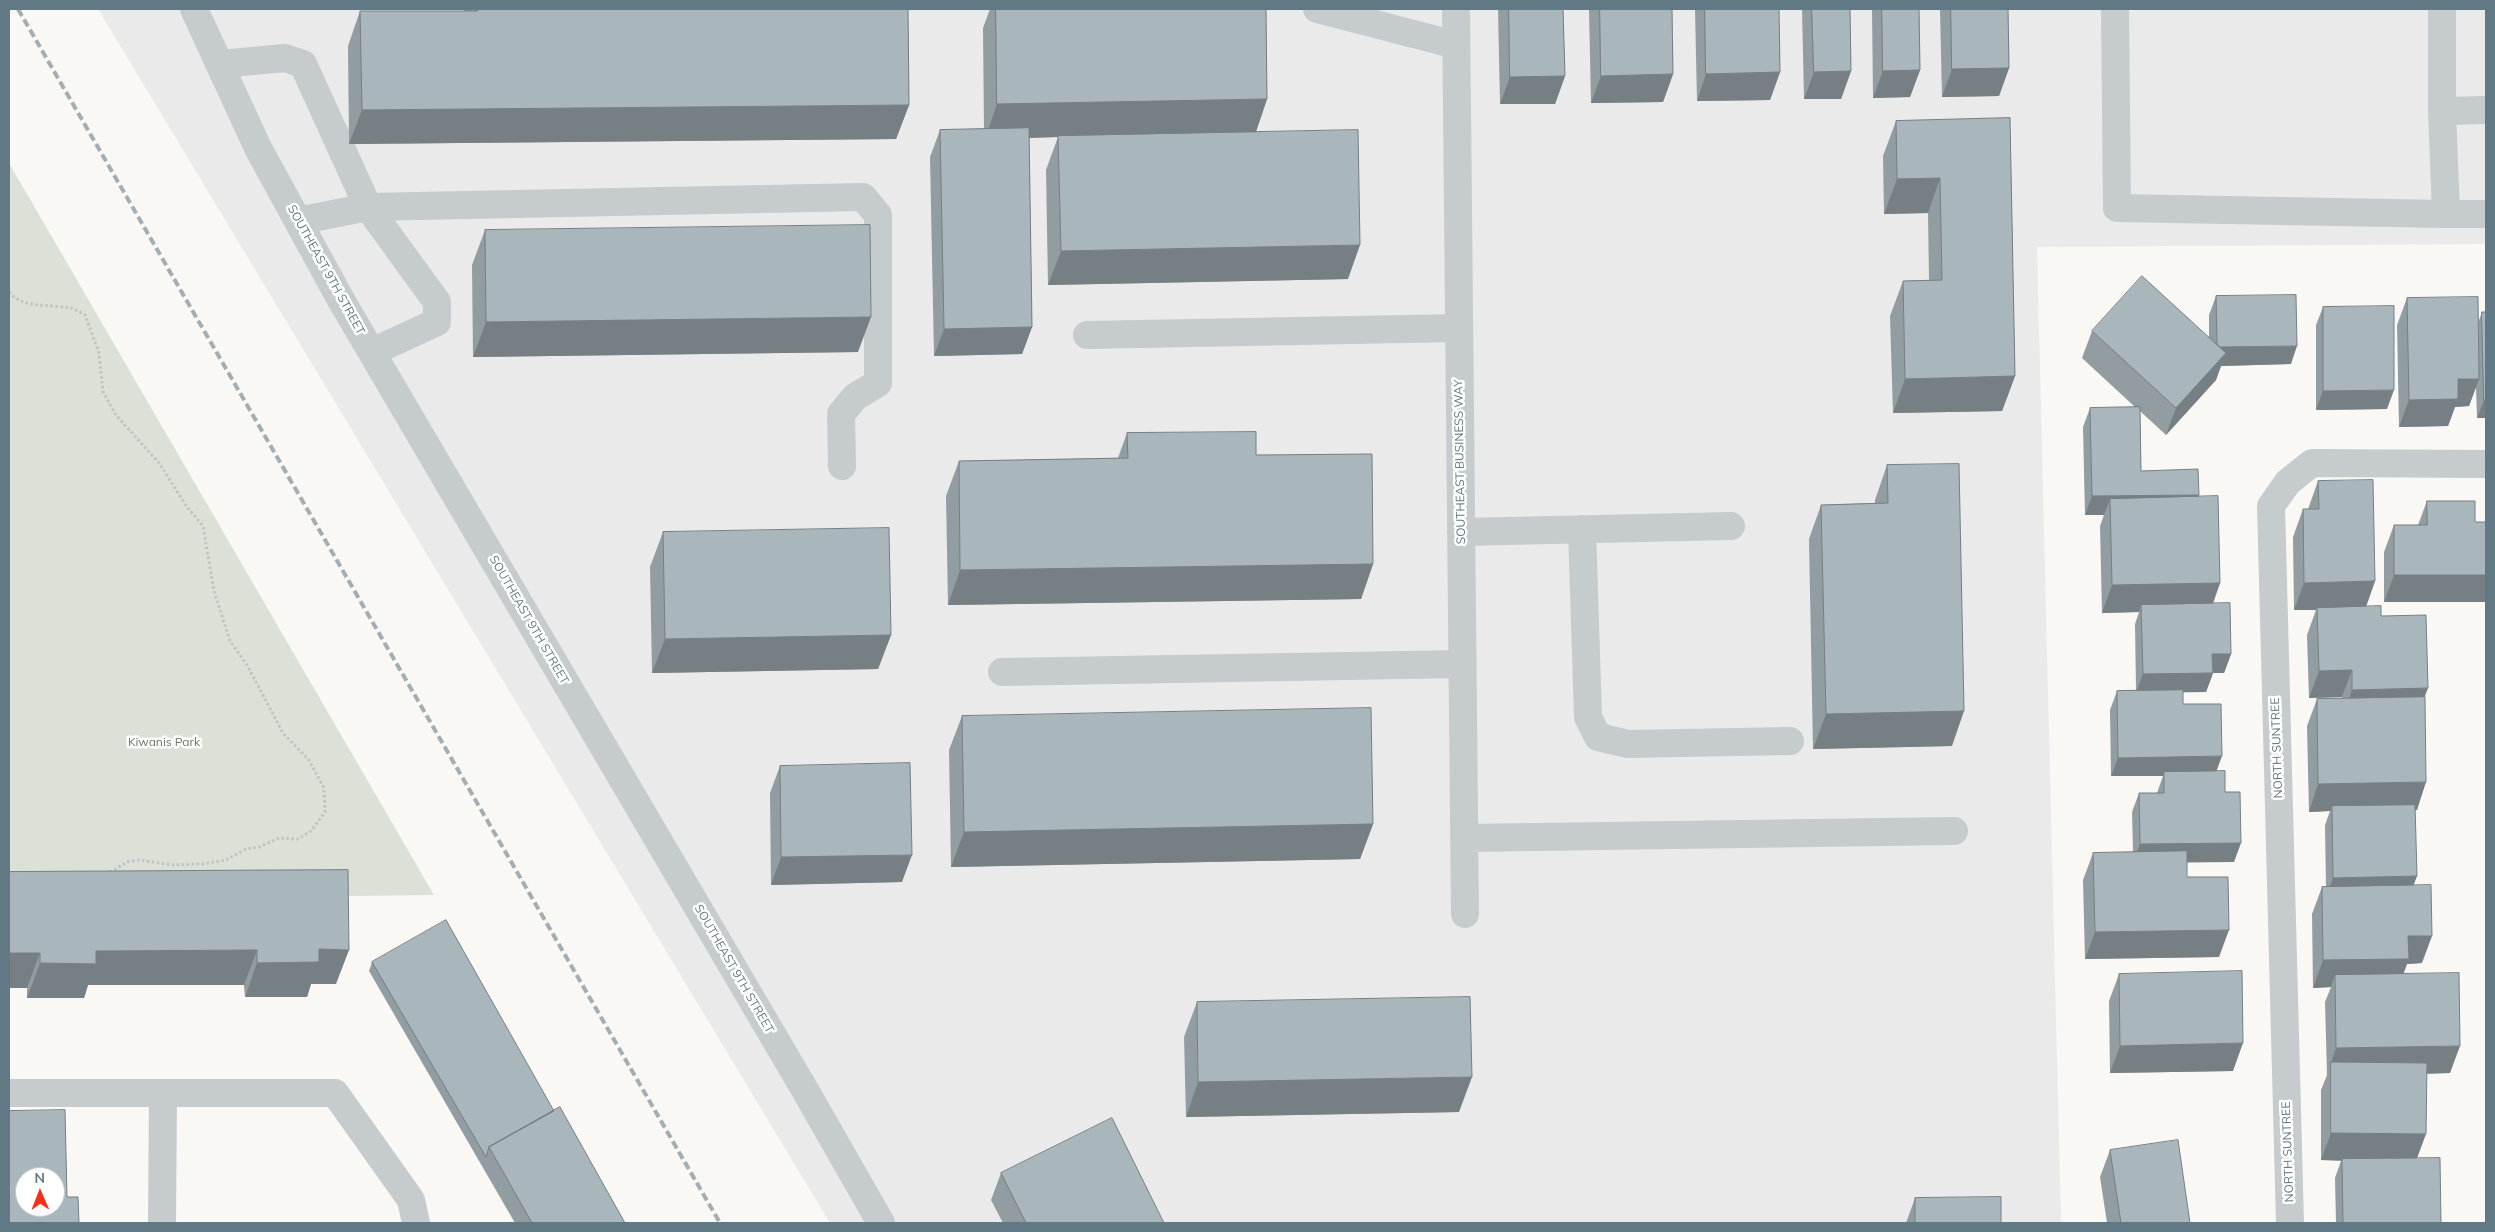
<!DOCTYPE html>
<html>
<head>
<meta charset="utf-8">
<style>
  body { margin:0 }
  #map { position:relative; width:2495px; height:1232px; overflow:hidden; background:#f9f8f5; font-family:Mulish,sans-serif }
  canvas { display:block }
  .frame { position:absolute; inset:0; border:10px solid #607984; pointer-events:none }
  .north { position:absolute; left:15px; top:1167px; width:50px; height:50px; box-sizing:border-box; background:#fff; border:1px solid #bfc9ce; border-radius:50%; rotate:359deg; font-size:14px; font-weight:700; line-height:20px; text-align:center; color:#607984 }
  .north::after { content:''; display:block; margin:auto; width:18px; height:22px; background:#f53019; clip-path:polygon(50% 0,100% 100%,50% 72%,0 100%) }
</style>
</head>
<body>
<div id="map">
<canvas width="2495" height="1232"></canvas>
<div class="frame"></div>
<div class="north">N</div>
</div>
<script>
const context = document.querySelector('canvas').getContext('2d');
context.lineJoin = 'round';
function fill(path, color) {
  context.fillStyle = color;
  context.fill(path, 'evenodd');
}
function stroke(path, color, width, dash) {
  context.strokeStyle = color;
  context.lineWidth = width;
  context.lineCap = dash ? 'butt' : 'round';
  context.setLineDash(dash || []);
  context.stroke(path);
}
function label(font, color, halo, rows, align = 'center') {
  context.font = font + ' Mulish,sans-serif';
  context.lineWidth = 5;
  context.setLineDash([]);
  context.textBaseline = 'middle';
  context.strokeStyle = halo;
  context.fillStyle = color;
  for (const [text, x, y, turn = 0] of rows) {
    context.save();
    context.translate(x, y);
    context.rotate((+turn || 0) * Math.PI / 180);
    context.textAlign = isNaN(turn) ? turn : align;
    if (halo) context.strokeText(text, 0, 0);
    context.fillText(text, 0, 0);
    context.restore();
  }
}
fill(new Path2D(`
  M98 9H2486V244L2037 247 2061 1223H830Z`), '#e9eae9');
fill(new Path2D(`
  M9 163 434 895 9 900Z`), '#dbe1d6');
stroke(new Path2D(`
  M9 292C22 309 51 304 70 308 75 309 80 312 85 315L99 353 103 392 116 415 159 463 187 507 203 526 214 591 230 641 247 665 283 733 309 760 324 788 325 812 311 831 298 839 279 838 259 847 246 849 226 860 202 864 173 865 139 860 127 862 109 873`), '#c1c4c6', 3, [2.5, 2.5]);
stroke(new Path2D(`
  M194 9 258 148 341 300 805 1090 881 1223
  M1317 9 1456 45
  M1456 9 1465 914
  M2115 9 2117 208 2446 214
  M2442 9V111L2446 214H2486
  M220 64 285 58 303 64 368 207 437 302V322L372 352
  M2442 111 2486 110
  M298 221 368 207 863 197 878 215V383L855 397 841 414 842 466
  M1087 335 1458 328
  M1582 529 1588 717 1598 737 1628 744 1790 741
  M1461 532 1731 526
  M1002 672 1462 664
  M1464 838 1954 831
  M9 1093H163
  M162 1223 163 1093H335L411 1200 416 1223
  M2290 1223 2271 506 2288 482 2312 463 2486 464`), '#c6cbce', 28);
stroke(new Path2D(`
  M18 9 720 1223`), '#a3adb2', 4, [8, 4]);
fill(new Path2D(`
  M464 9H908L909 105 896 139 349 144 348 46 360 11H464Z
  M990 9H1266L1267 99 1256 132 1348 279 1048 285 1046 170 1058 137 1029 138 1032 327 1022 354 934 356 930 157 940 130 984 129 983 28Z
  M1498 9H1563L1565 76 1555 104H1500Z
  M1589 9H1672L1673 74 1663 102 1591 103Z
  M1695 9H1779L1780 72 1770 100 1697 101Z
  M1802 9H1850L1851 71 1841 99H1804Z
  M1872 9H1919L1920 70 1910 97 1873 98Z
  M1940 9H2008L2009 68 1999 96 1942 97Z
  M2010 118 2015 376 2002 411 1893 413 1890 316 1903 281 1929 280 1928 213 1884 214 1883 156 1896 121Z
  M485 230 858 352 473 357 472 265Z
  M2216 296 2291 364 2221 366 2216 380 2166 435 2140 411 2141 471 2198 496 2220 583 2213 604 2231 654 2224 673H2213L2206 692H2183V704L2216 771 2225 792 2234 862H2187V877L2219 957 2085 959 2083 880 2093 853 2133 852 2132 812 2139 793H2157L2163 776H2111L2110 710 2117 691 2136 690 2135 624 2139 612 2102 613 2100 526 2104 515H2085L2083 427 2090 408 2135 407 2082 358 2092 331 2209 337V315Z
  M2407 298 2478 323 2482 312 2486 418H2477L2476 387 2469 406 2455 407 2448 426 2399 427 2397 325Z
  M2323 307 2387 409 2316 410V325Z
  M1127 433 1256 455 1373 564 1361 599 948 605 946 496 959 461 1118 458Z
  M1887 465 1952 746 1813 749 1809 539 1821 505 1875 503V500Z
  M2318 481 2375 581 2366 607 2381 616 2424 697 2417 810H2415L2413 886 2422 963 2407 964 2403 974 2450 1073 2427 1074 2417 1158 2441 1223H2336L2335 1178 2341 1161 2321 1160V1090L2327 1075 2325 1002 2331 987 2313 988 2312 914 2322 887H2326L2325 825 2330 811 2309 812 2307 726 2317 699 2342 698V697L2309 698 2307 635 2316 610H2294L2293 537 2303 509H2308Z
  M2427 501 2475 522 2384 602V552L2394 525H2418Z
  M663 532 891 635 878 669 652 673 650 567Z
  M962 716 1373 824 1360 859 951 867 949 750Z
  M780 766 902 882 771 885 770 793Z
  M348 870 336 984H311L307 997H245L244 985H88L84 998H27V988H9V872Z
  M372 962 554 1111 625 1223H515L369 971Z
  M2119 974 2233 1071 2110 1073 2109 1001Z
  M1197 1002 1459 1112 1186 1117 1184 1037Z
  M2110 1150 2190 1223H2107L2100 1177Z
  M1001 1173 1164 1223H1003L991 1200Z
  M1915 1198 2001 1223H1906Z`), '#919da1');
fill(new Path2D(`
  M2009 68 1999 96 1942 97 1952 69Z
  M1920 70 1910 97 1873 98 1883 71Z
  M1851 71 1841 99H1804L1814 72Z
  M1780 72 1770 100 1697 101 1706 74Z
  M1673 74 1663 102 1591 103 1601 76Z
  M1565 76 1555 104H1500L1510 77Z
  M1267 99 1255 134 1058 136V137L985 139 997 104Z
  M909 105 896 139 349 144 362 110Z
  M1940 178 1928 213 1884 214 1897 179Z
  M1360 245 1348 279 1048 285 1061 251Z
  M871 317 858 352 473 357 486 322Z
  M1032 327 1022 354 934 356 944 329Z
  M2297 346 2291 364 2221 366 2216 380 2166 435 2176 408 2217 347Z
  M2015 376 2002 411 1893 413 1905 379Z
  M2458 379H2479L2469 406 2455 407 2448 426 2399 427 2409 400Z
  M2394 390 2387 409 2316 410 2323 391Z
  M2484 400H2486V418H2477Z
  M2199 495 2192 513 2110 499 2104 515H2085L2092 496Z
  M1373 564 1361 599 948 605 960 570Z
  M2394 575H2486V602H2384Z
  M2375 581 2365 609 2317 608 2316 610H2294L2304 583Z
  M2220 583 2210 610 2141 605 2139 612 2102 613 2112 585Z
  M891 635 878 669 652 673 665 639Z
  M2212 654H2231L2224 673H2213L2206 692 2136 693 2143 674Z
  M2352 670 2342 697 2309 698 2319 671Z
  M2428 688 2418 715 2342 717 2352 690Z
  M1964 711 1952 746 1813 749 1826 714Z
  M2222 756 2215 775 2164 772 2163 776H2111L2118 758Z
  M2426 782 2417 810 2332 811V806L2330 811 2309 812 2318 784Z
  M1373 824 1360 859 951 867 964 832Z
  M2241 843 2234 862 2133 863 2140 844Z
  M912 855 902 882 771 885 781 857Z
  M2417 876 2410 895 2326 897 2333 878Z
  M2229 930 2219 957 2085 959 2095 932Z
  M2408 936H2432L2422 963 2407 964 2399 986 2335 975 2331 987 2313 988 2323 960Z
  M319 949 349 950 336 984H311L307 997H245L257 963Z
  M257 950 244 985H88L84 998H27L40 963 96 951Z
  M9 953H40L27 988H9Z
  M2243 1043 2233 1071 2110 1073 2120 1046Z
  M2460 1046 2450 1073 2331 1075V1063L2336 1048Z
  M1472 1077 1459 1112 1186 1117 1198 1082Z
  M2331 1133 2426 1134 2416 1161 2321 1160Z`), '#767f83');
const building = new Path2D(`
  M477 9H908L909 105 362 110 360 11H477Z
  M996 9H1266L1267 99 997 104Z
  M1509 9H1563L1565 76 1510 77Z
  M1600 9H1672L1673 74 1601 76Z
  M1705 9H1779L1780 72 1706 74Z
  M1812 9H1850L1851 71 1814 72Z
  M1882 9H1919L1920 70 1883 71Z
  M1951 9H2008L2009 68 1952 69Z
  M2010 118 2015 376 1905 379 1903 281 1942 280 1940 178 1897 179 1896 121Z
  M1029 128 1032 327 944 329 940 130Z
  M1358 130 1360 245 1061 251 1058 136Z
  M870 225 871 317 486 322 485 230Z
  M2142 276 2226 353 2176 408 2092 331Z
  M2296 295 2297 346 2220 347 2217 344 2216 296Z
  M2478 297 2479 379H2458V399L2409 400 2407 298Z
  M2394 306V390L2323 391V307Z
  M2482 312H2486V400H2484Z
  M2140 407 2141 471 2198 469 2199 495 2092 496 2090 408Z
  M1256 432V455L1372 454 1373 564 960 570 959 461 1128 458 1127 433Z
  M1959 464 1964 711 1826 714 1821 505 1888 503 1887 465Z
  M2373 480 2375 581 2304 583 2303 509H2319L2318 481Z
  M2218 496 2220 583 2112 585 2110 499Z
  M2427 501H2475V522H2486V575H2394V525H2427Z
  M889 528 891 635 665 639 663 532Z
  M2230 603 2231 654H2212L2213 673 2143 674 2141 605Z
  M2381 606V616L2426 615 2428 688 2352 690V670L2319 671 2317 608Z
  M2183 690V704H2221L2222 756 2118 758 2117 691Z
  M2425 697 2426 782 2318 784 2317 699Z
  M1371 708 1373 824 964 832 962 716Z
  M910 763 912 855 781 857 780 766Z
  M2225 771V792H2240L2241 843 2140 844 2139 793H2164V772Z
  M2415 805 2417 876 2333 878 2332 806Z
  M2187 851V877H2228L2229 930 2095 932 2093 853Z
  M348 870 349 950 319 949V962L257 963V950L96 951V964L40 963V953H9V872Z
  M2431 885 2432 936H2408L2409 959 2323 960 2322 887Z
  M446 920 554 1111 489 1147 486 1157 372 962Z
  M2242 971 2243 1043 2120 1046 2119 974Z
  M2459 973 2460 1046 2336 1048 2335 975Z
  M1470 997 1472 1077 1198 1082 1197 1002Z
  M2331 1062 2427 1063 2426 1134 2331 1133Z
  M560 1107 625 1223H532L489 1147Z
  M65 1110 67 1197H78L79 1223H9V1111ZM25 1177H55V1207H25Z
  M1112 1118 1164 1223H1026L1001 1173Z
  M2178 1140 2190 1223H2121L2110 1150Z
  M2440 1158 2441 1223H2343L2342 1159Z
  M2001 1197V1223H1915V1198Z`);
fill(building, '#a9b6bb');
stroke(building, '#767f83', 1);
label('12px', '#607984', '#fff', [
  ["SOUTHEAST 9TH STREET",326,270,61],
  ["SOUTHEAST BUSINESS WAY",1460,462,-91],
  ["SOUTHEAST 9TH STREET",529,620,60],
  ["NORTH SUNTREE",2277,748,-92],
  ["SOUTHEAST 9TH STREET",734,969,60],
  ["NORTH SUNTREE",2288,1152,-92]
]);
label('12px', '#687a60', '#fff', [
  ["Kiwanis Park",164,742]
]);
</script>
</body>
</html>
